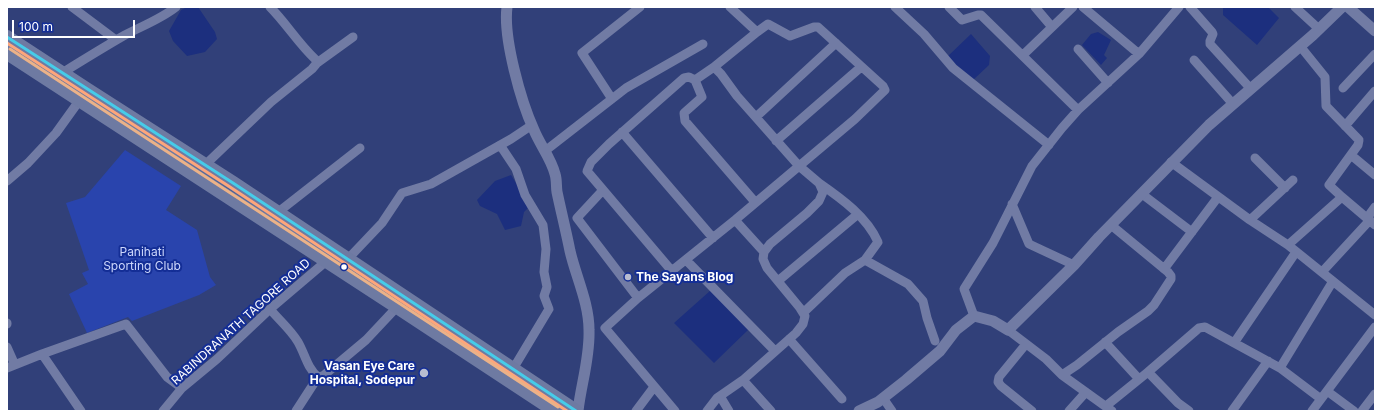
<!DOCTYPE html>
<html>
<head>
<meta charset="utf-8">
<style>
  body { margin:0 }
  #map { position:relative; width:1382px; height:418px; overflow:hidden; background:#314079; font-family:Inter,sans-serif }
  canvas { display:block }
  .frame { position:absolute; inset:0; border:8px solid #fff; pointer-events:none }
  .scale { position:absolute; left:12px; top:20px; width:123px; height:18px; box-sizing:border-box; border:2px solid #fff; border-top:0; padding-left:5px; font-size:12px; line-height:14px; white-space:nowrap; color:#fff; -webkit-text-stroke:3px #142e96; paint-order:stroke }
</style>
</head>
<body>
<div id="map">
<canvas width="1382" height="418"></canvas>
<div class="frame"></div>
<div class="scale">100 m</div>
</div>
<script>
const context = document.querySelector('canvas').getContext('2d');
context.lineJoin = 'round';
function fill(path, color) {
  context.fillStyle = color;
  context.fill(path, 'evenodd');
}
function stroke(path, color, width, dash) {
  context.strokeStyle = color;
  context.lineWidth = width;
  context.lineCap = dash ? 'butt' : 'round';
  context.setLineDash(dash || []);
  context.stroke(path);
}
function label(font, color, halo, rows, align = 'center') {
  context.font = font + ' Inter,sans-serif';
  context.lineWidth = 4;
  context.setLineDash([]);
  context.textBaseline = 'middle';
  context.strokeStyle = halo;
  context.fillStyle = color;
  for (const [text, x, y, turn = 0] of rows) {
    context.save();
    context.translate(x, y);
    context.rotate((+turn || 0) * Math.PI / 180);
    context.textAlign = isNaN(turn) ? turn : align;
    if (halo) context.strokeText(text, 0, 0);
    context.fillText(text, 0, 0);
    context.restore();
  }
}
fill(new Path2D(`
  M125 150 181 186 166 210 197 230 210 277 216 285 199 295 132 321 128 317 87 333 69 294 88 284 82 273 89 270 66 203 85 197Z`), '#2944ad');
fill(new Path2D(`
  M187 7H198L215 32 217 39 205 52 187 56 173 41 169 31 181 10Z
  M1223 7H1268L1279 18 1257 45 1223 15Z
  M1098 32 1111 40 1104 55 1107 58 1101 65 1082 45 1091 34Z
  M971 34 990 56 989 65 972 81 947 57Z
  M511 175 530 206 524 212 521 226 505 230 497 214 480 206 477 200 495 181Z
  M711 290 748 330 714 363 674 323Z`), '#1c2f7e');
stroke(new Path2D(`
  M72 7 116 40
  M895 7 924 34 953 68 1049 145
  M949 7 962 20 978 15H981L1078 110
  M1035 7 1052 27
  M1083 7 1139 54
  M1190 7 1212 32 1213 34 1210 41V44L1250 88
  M1295 7 1319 29
  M1300 46 1325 77 1326 106 1359 140 1358 145 1329 185 1342 197 1375 225
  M1078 49 1108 83
  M1023 55 1073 7
  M1194 60 1233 104
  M317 63 353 37
  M714 67 695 80 702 97 684 113 685 121 755 202
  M62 73C83 60 104 47 125 35 142 26 161 19 176 7
  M1343 88 1375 54
  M612 99 582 53 640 7
  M756 117 836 43
  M1345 126 1375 91
  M622 132 713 238
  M776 141 861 67
  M500 145 516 169 525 195 543 225 546 249 544 272 547 287 544 296 549 309 513 369
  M545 151 626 88 703 44
  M1351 155 1375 175
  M1255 158 1285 188
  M1171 162 1250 220 1288 245 1375 315
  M205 165 271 102 312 69 317 63 315 59C298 43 286 23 270 7
  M7 181 28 163 56 133 79 101
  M603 190 577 218 638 298
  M1142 194 1192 232
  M1012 204 1029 244 1074 265
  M277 213 360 148
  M1367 218 1375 207
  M735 220 764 252
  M1250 220 1293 180
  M1288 245 1342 197
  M686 260 775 351
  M865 260 908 284 923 301 927 318 935 341
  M345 262 382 223 402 193 431 184 511 139 532 125
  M1164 269 1218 197
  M671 270 587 171 591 162 609 144 684 78 689 77 695 80
  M1322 272 1370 220
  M778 281 858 214
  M270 309C279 320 291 330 298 342 305 354 307 368 318 377L323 376 366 340 397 307
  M803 313 845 273 865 260 878 242C867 217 842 199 819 183
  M974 316 964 289 993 243 1032 166 1062 128 1078 110 1139 54 1179 7
  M7 323V324
  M1008 330 1046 359 1062 375 1112 411
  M789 339 842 399
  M1105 342 1139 379
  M1234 343 1296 252
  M1026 344 999 377 998 382 1001 386 1032 411
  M7 347 15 365
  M42 354 81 411
  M7 368 42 354 126 324 167 377 182 388
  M1062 375 1077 365 1118 332 1148 311 1154 305 1171 279V276L1168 272 1111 225
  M743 380 796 333 803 324 805 316 800 308 767 268 763 259 764 252 770 244 807 213 819 201 823 192 819 183 799 166 737 96 721 74 714 67 757 32
  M1327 391 1375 327
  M720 396 729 411
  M883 398 892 411
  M1321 399 1280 368 1333 281
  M1106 406 1148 372
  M163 411 182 388 217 359 270 309 330 258
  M296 411 318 377
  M636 411 654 387
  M675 411 605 328 638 298 735 220 855 119 885 90 883 86 818 27H814L790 36 768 24 757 32 730 7
  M707 411 717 398 743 380 771 411
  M1069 411 1086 392
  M1189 411 1178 403 1148 372 1199 328 1205 327 1280 368
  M1232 411 1268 361
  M1312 411 1327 391 1354 411
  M1362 411 1375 394`), '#717ba4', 9);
stroke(new Path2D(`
  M507 7C503 38 521 102 534 130 540 145 551 158 555 174 557 180 556 186 557 192 561 211 566 231 570 251 576 277 589 303 589 330 590 358 581 384 578 411
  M1348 7 1375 31
  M859 411 878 402 906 380 940 351 956 330 974 316 993 321 1008 330 1074 265 1099 237 1209 125 1313 35 1342 7`), '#717ba4', 11);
stroke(new Path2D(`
  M7 37 88 90 233 183 576 411
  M7 53 397 307 555 411`), '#6e7aa2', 14);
stroke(new Path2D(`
  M7 37 233 183 576 411`), '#46cce9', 3);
stroke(new Path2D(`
  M7 43 230 187 567 411`), '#fea67b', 3);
stroke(new Path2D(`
  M10 49 558 407`), '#ebb288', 3);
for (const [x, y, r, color] of [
  [344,267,3.5,"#fff"],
  [628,277,4,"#b7bcd0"],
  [424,373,5,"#b7bcd0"]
]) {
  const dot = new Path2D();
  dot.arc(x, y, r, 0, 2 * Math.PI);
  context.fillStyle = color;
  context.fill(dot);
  stroke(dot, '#142e96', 1.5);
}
label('12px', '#cdd7fc', '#142e96', [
  ["Panihati",142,252],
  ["Sporting Club",142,266]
]);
label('bold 12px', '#fff', '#142e96', [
  ["The Sayans Blog",636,277],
  ["Vasan Eye Care",415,366,"right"],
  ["Hospital, Sodepur",415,380,"right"]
], 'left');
label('12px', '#fff', '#142e96', [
  ["RABINDRANATH TAGORE ROAD",241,322,-42]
]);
</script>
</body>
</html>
